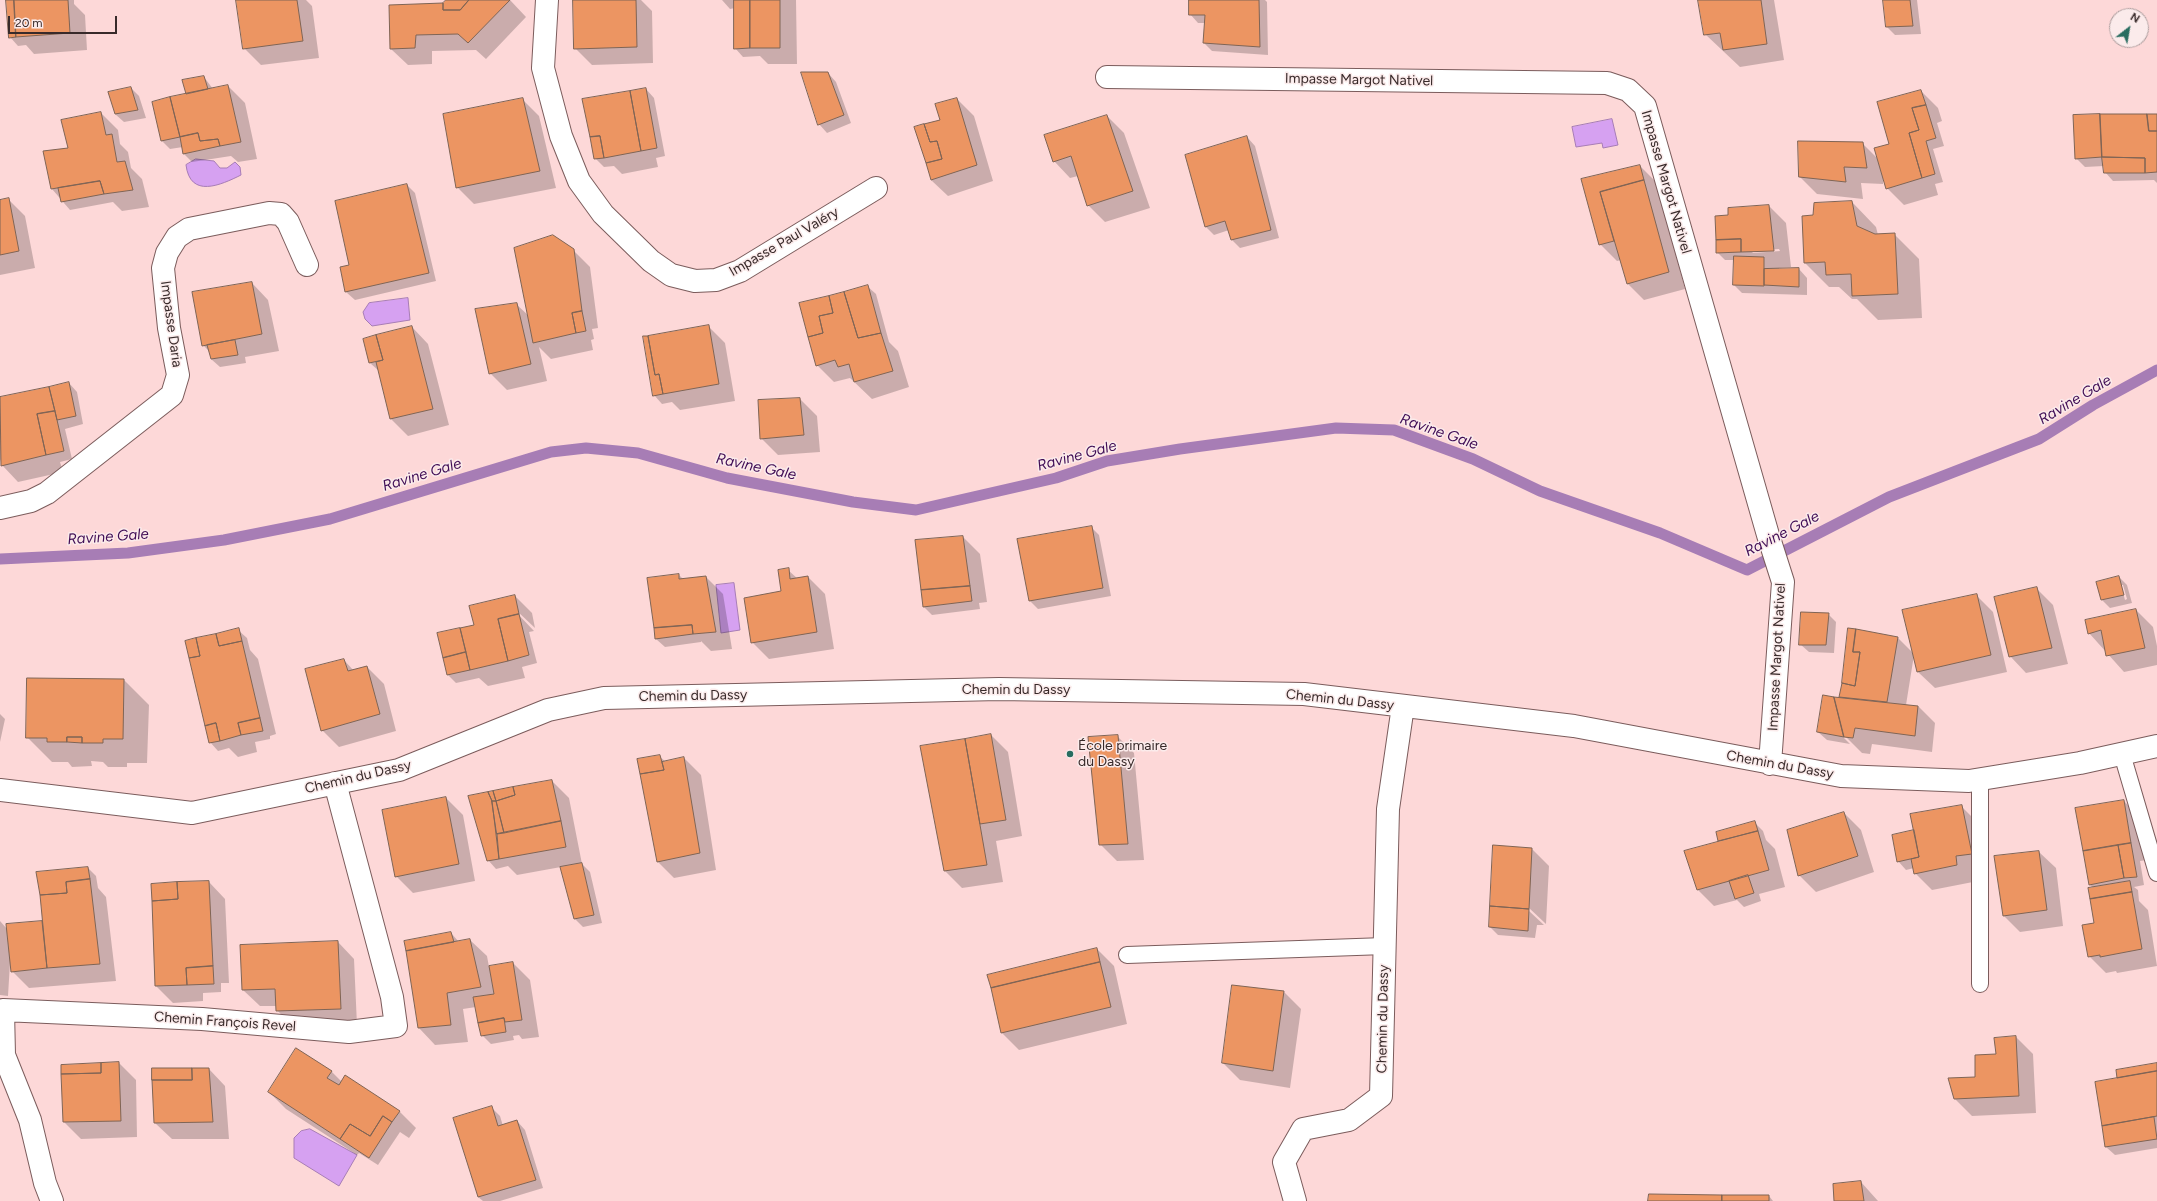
<!DOCTYPE html>
<html>
<head>
<meta charset="utf-8">
<style>
  body { margin:0 }
  #map { position:relative; width:2157px; height:1201px; overflow:hidden; background:#fdd8d8; font-family:Figtree,sans-serif }
  canvas { display:block }
  .north { position:absolute; left:2109px; top:8px; width:40px; height:40px; box-sizing:border-box; background:#fbebeb; border:1px solid #ad9e9e; border-radius:50%; rotate:31deg; font-size:11px; font-weight:700; line-height:16px; text-align:center; color:#382a2a }
  .north::after { content:''; display:block; margin:auto; width:14px; height:18px; background:#286d60; clip-path:polygon(50% 0,100% 100%,50% 72%,0 100%) }
  .scale { position:absolute; left:8px; top:16px; width:109px; height:18px; box-sizing:border-box; border:2px solid #382a2a; border-top:0; padding-left:5px; font-size:12px; line-height:14px; white-space:nowrap; color:#382a2a; -webkit-text-stroke:3px #fbebeb; paint-order:stroke }
</style>
</head>
<body>
<div id="map">
<canvas width="2157" height="1201"></canvas>
<div class="north">N</div>
<div class="scale">20 m</div>
</div>
<script>
const context = document.querySelector('canvas').getContext('2d');
context.lineJoin = 'round';
function fill(path, color) {
  context.fillStyle = color;
  context.fill(path, 'evenodd');
}
function stroke(path, color, width, dash) {
  context.strokeStyle = color;
  context.lineWidth = width;
  context.lineCap = dash ? 'butt' : 'round';
  context.setLineDash(dash || []);
  context.stroke(path);
}
function label(font, color, halo, rows, align = 'center') {
  context.font = font + ' Figtree,sans-serif';
  context.lineWidth = 3;
  context.setLineDash([]);
  context.textBaseline = 'middle';
  context.strokeStyle = halo;
  context.fillStyle = color;
  for (const [text, x, y, turn = 0] of rows) {
    context.save();
    context.translate(x, y);
    context.rotate((+turn || 0) * Math.PI / 180);
    context.textAlign = isNaN(turn) ? turn : align;
    if (halo) context.strokeText(text, 0, 0);
    context.fillText(text, 0, 0);
    context.restore();
  }
}
const water = new Path2D(`
  M1612 119 1618 145 1603 148 1602 143 1576 147 1572 127Z
  M196 159 214 161 220 168H227L235 162 240 167 241 175C221 185 190 199 186 165Z
  M408 298 410 320 372 326 365 319 363 312 369 303Z
  M734 583 740 630 721 633 716 585Z
  M310 1129 357 1155 339 1186 294 1158V1138L301 1131Z`);
fill(water, '#d6a1f1');
stroke(water, '#a77db5', 1);
fill(new Path2D(`
  M7 0H74V4L85 15 87 50 34 54 26 45 18 46 10 37Z
  M237 0H306L312 6 319 58 261 65 244 48Z
  M447 0H510L526 17 486 59 476 50 432 51V64L408 65 391 49Z
  M574 0H641L652 11 653 63 592 65 575 48Z
  M722 0H796L797 64H768L760 56 743 57 735 48V8L730 9Z
  M1190 0H1265L1267 2 1268 55 1212 51 1204 43 1206 23H1198L1190 14Z
  M1699 0H1774L1784 60 1740 67 1705 34Z
  M1884 0H1917L1921 34 1895 35 1887 27Z
  M828 73 836 82 851 123 827 133 819 124Z
  M204 77 213 89 228 86 245 103 257 159 238 162 231 156 192 162 184 154 183 147 170 149 162 141 153 102 187 94Z
  M131 88 139 96 146 118 124 122 115 114 110 93Z
  M646 89 654 98 665 156 656 158 658 167 622 174 614 166 604 167 595 158Z
  M1921 91 1938 108 1942 121 1937 123 1944 146 1933 149 1943 182 1935 184 1938 195 1904 205 1887 188 1883 174V184L1861 183 1863 199 1817 194 1800 177 1862 143 1879 160 1891 144Z
  M522 99 539 116 556 188 474 204 457 187Z
  M957 99 974 116 993 181 948 196 931 180 942 121Z
  M101 113 118 130 120 144 128 152 131 168 142 179 149 207 122 211 113 202 70 210 52 189 69 149Z
  M2157 115V183L2154 180 2113 181 2105 172 2104 166 2085 167 2076 158Z
  M1107 116 1124 133 1150 208 1105 222 1088 205 1078 176 1070 178 1054 161Z
  M1247 137 1255 146 1279 238 1240 248 1232 240 1229 230 1214 235 1206 227 1187 156Z
  M1640 166 1657 183 1685 289 1644 300 1627 283 1621 260 1617 261 1600 244 1582 180Z
  M407 185 415 193 436 281 355 300 346 292 341 268 351 265Z
  M8 199 25 216 35 268 0 275V201Z
  M1852 202 1876 227 1878 235 1894 234 1919 259 1922 318 1878 320 1857 299H1852L1839 287H1829L1805 263 1814 216Z
  M1769 206 1786 223 1791 267 1779 268V269H1799L1807 278V295L1742 293 1734 285 1735 260H1725L1717 252 1729 216ZM1779 249 1780 251 1753 253 1751 251Z
  M573 250 590 267 598 328 592 329 594 339 591 340 593 350 551 359 539 347 547 381 507 390 490 373 516 304 529 316Z
  M252 283 268 300 279 351 245 357 246 363 220 367 211 359 210 352 203 345Z
  M867 286 876 294 889 342 898 351 909 387 872 399 850 378 834 382 817 365Z
  M708 326 725 343 735 401 680 410 672 402 662 404 654 395Z
  M412 327 428 344 449 425 408 436 391 419 379 371 370 363 364 340Z
  M69 383 77 392 83 424 65 429 72 459 60 462 63 472 18 482 2 465 0 459V398Z
  M800 399 817 416 820 452 778 455 761 438 759 401Z
  M1091 527 1099 535 1111 596 1038 609 1030 601 1018 540Z
  M963 537 980 554 987 602 979 603 980 609 932 615 924 607Z
  M788 570 798 579 808 577 825 594 834 649 769 659 752 642 782 592Z
  M679 575 683 579 706 577 723 594 732 649 711 651 701 641V642L665 647 656 639Z
  M2119 577 2127 585 2132 603 2110 608 2102 600ZM2121 585H2123L2127 599 2125 600Z
  M2036 588 2053 605 2068 664 2026 673 2010 656Z
  M1976 595 1993 612 2007 672 1935 688 1918 672 1914 655 1906 705 1918 706 1935 723 1932 752 1872 744 1870 754 1862 753 1845 736H1842L1850 744 1827 740 1818 732 1840 698 1843 683 1897 637 1914 654Z
  M515 596 532 613 535 628 517 611 516 612 534 631 529 632 537 663 522 667 525 678 488 686 479 678 456 683 448 675 475 625Z
  M2136 610 2153 627 2157 646V665L2124 672 2089 633Z
  M1828 614 1836 622 1834 653 1809 652 1800 644Z
  M238 630 247 638 250 650 258 659 276 734 270 736V739L255 742 257 752 238 757 229 748 218 751 210 742Z
  M344 660 354 671 367 667 384 684 396 731 339 747 322 730Z
  M124 680 149 705 147 763H127V767H108L103 762 91 761 92 766 72 767 68 762H52L27 737Z
  M0 714 5 719 0 742Z
  M991 735 1008 752 1022 836 996 841 1003 882 962 888 945 871 922 747Z
  M1117 736 1134 753 1144 860 1117 861 1100 844Z
  M659 756 666 762 684 758 701 775 716 870 674 878 658 862ZM661 764H663L666 774 664 775Z
  M552 781 569 798 582 864 590 872 602 923 583 927 575 919 561 867 517 875 508 866 496 869 488 860 469 796Z
  M446 798 463 815 475 881 413 893 396 876Z
  M2124 801 2140 818 2147 860 2140 861 2144 885 2134 887 2138 890 2139 901 2148 910 2157 966 2117 973 2116 971 2106 973 2089 956 2095 924 2093 888 2090 885Z
  M1961 806 1978 823 1973 882 1932 890 1915 873 1914 868 1906 870 1898 861 1915 831Z
  M1844 813 1861 830 1874 872 1816 892 1799 875Z
  M1755 823 1763 831 1766 840 1775 849 1785 887 1759 894 1761 901 1744 907 1737 900 1714 906 1697 889 1721 842 1717 833Z
  M1532 849 1549 866 1546 924 1528 907V910L1544 925H1537L1535 938 1498 935 1490 927 1491 906Z
  M2039 852 2056 868 2063 926 2020 932 2004 916Z
  M88 868 96 876 98 888 106 897 116 981 29 988 12 971 10 963 8 996 0 995V921L7 929V925L43 922Z
  M209 882 225 899 229 983H221V992L203 993V1001L173 1003 156 986Z
  M451 933 459 942 470 940 487 956 489 967 513 963 530 980 539 1037 522 1039 519 1035 513 1036 514 1040 491 1044 482 1035 476 1007 463 1009 468 1042 435 1045 419 1028Z
  M338 942 354 959 357 1025 293 1027 277 1010 276 1006H260L243 990Z
  M1097 949 1114 966 1127 1024 1019 1050 1002 1033 988 975Z
  M1233 987 1284 992 1301 1009 1290 1088 1240 1080 1223 1063Z
  M2016 1037 2033 1054 2036 1113 1972 1116 1955 1099Z
  M119 1063 136 1080 137 1137 81 1139 64 1122Z
  M2157 1064V1148L2115 1155 2106 1147 2096 1083 2119 1079 2117 1071Z
  M209 1069 225 1086 229 1139H172L155 1123Z
  M331 1071 342 1082 399 1111 416 1128 409 1138 400 1132 378 1165 359 1153 357 1155 286 1109 269 1092Z
  M491 1107 500 1116 503 1126 517 1121 525 1130 543 1188 500 1201H483L478 1197 455 1118Z
  M1861 1182 1878 1201H1835Z
  M1769 1196 1773 1201H1649Z`), '#0003');
stroke(new Path2D(`
  M0 559 128 553 224 540 330 519 551 452 586 448 638 453 727 478 853 502 916 510 1056 478 1107 461 1180 449 1336 428 1394 430 1473 459 1540 491 1660 533 1747 570 1889 497 2039 439 2093 405 2157 370`), '#a77db5', 11);
const building = new Path2D(`
  M6 0H14L16 37 9 38Z
  M14 0H68L70 33 16 37Z
  M236 0H297L303 41 243 49Z
  M446 0H469L460 10H443V3Z
  M469 0H510L468 43 458 34 416 35 415 48 390 49 389 5 443 3V10H460Z
  M573 0H636L637 47 574 49Z
  M734 0H750V48L734 49Z
  M750 0H780V48H750Z
  M1189 0H1259L1260 47 1203 43 1205 15H1189Z
  M1698 0H1761L1767 44 1723 50 1720 33 1704 35Z
  M1883 0H1910L1913 26 1886 27Z
  M801 72H828L844 115 818 125Z
  M204 76 208 89 186 94 182 80Z
  M228 85 241 142 220 146 218 139 200 141 198 133 180 137 170 97Z
  M131 87 138 110 115 114 108 92Z
  M646 88 657 148 641 151 630 91Z
  M1921 90 1926 105 1912 108 1919 130 1909 133 1922 178 1886 189 1874 148 1889 144 1877 102Z
  M630 91 641 151 604 158 600 136 590 137 582 99Z
  M170 97 180 137 161 141 152 102Z
  M523 98 540 171 456 188 443 114Z
  M957 98 977 165 931 180 926 163 942 159 937 141 930 142 924 124 940 120 935 104Z
  M1926 105 1936 138 1926 141 1935 174 1922 178 1909 133 1919 130 1912 108Z
  M101 112 106 135 112 134 117 162 125 161 133 190 104 194 100 181 51 189 43 151 68 148 61 120Z
  M2100 114 2102 157 2075 159 2073 115Z
  M2100 114H2147L2149 131H2157V172L2145 173V158L2102 157Z
  M2147 114H2157V131H2149Z
  M1107 115 1133 191 1087 206 1071 156 1053 162 1044 135Z
  M924 124 930 142 937 141 942 159 926 163 914 127Z
  M198 133 200 141 218 139 220 146 183 154 180 137Z
  M600 136 604 158 594 159 590 137Z
  M1247 136 1271 230 1231 240 1225 221 1205 227 1185 155Z
  M1798 141 1863 142 1867 168 1844 167 1846 182 1799 177Z
  M2102 157 2145 158V173H2104Z
  M1640 165 1644 180 1600 192 1614 241 1599 245 1581 179Z
  M1644 180 1669 272 1627 284 1600 192Z
  M100 181 104 194 61 202 58 188Z
  M407 184 429 273 345 292 340 267 349 265 335 201Z
  M9 198 19 251 0 255V200Z
  M1852 201 1857 226 1875 234 1895 233 1898 294 1852 296 1851 274 1826 275 1825 262 1804 263 1802 216 1813 215 1814 203Z
  M1769 205 1774 251 1741 252V239L1716 240 1715 216 1728 215V208Z
  M553 235 574 249 582 311 572 313 576 333 533 343 514 248Z
  M1741 239V252L1716 253V240Z
  M1734 256 1764 257V286L1733 285Z
  M1799 268V287L1764 285V269Z
  M252 282 262 334 202 346 192 292Z
  M868 285 881 333 858 338 844 292Z
  M844 292 858 338 881 333 893 371 854 382 849 364 838 367 835 360 816 366 808 337 823 333 819 316 833 313 829 296Z
  M829 296 833 313 819 316 823 333 808 337 799 303Z
  M517 303 531 364 489 374 475 309Z
  M582 311 586 331 576 333 572 313Z
  M709 325 719 384 663 394 659 374 655 375 648 336Z
  M412 326 433 409 390 419 376 362 383 360 376 335Z
  M376 335 383 360 369 363 363 339Z
  M643 336H648L655 375 659 374 663 394 653 396Z
  M235 340 238 355 211 359 207 345Z
  M69 382 76 416 57 420 49 387Z
  M49 387 55 411 37 414 46 455 1 466 0 397Z
  M800 398 804 435 760 439 758 400Z
  M55 411 64 451 46 455 37 414Z
  M1092 526 1103 588 1029 601 1017 539Z
  M963 536 970 586 921 590 915 540Z
  M789 568 790 579 808 576 817 632 751 643 744 598 781 591 778 570Z
  M679 574V579L706 576 716 632 693 634 692 625 654 628 647 578Z
  M2119 576 2124 595 2101 600 2096 582Z
  M970 586 972 601 923 607 921 590Z
  M2037 587 2052 648 2009 657 1994 597Z
  M1977 594 1991 655 1917 672 1902 610Z
  M515 595 519 614 498 619 508 661 470 670 460 628 474 625 469 606Z
  M2136 609 2145 648 2106 656 2101 630 2088 634 2085 620Z
  M1801 612 1829 613 1826 645H1799Z
  M519 614 529 655 508 661 498 619Z
  M692 625 693 634 655 639 654 628Z
  M239 628 242 641 219 646 216 634Z
  M460 628 466 652 443 658 437 633Z
  M1848 628 1856 629 1853 652H1860L1855 686 1842 683Z
  M1856 629 1898 637 1887 702 1839 697 1842 683 1855 686 1860 652H1853Z
  M216 634 219 646 242 641 260 718 238 723 241 735 220 741 216 723 205 726 189 658 200 656 196 638Z
  M196 638 200 656 189 658 185 641Z
  M466 652 470 670 447 675 443 658Z
  M344 659 348 671 367 666 380 714 321 731 305 669Z
  M27 678 124 679 123 739H103V743H82V737H67V742H47V738H26Z
  M1823 695 1834 697 1844 737 1817 732Z
  M1834 697 1918 706 1915 736 1855 728 1853 738 1844 737Z
  M260 718 263 731 241 735 238 723Z
  M216 723 220 741 209 743 205 726Z
  M991 734 1006 820 980 824 965 739Z
  M1118 735 1128 844 1099 845 1088 737Z
  M67 737H82V743L67 742Z
  M965 739 987 865 944 871 920 746Z
  M660 755 664 770 640 774 637 759Z
  M684 757 700 853 657 862 640 774 664 770 662 762Z
  M552 780 561 821 504 833 496 801 515 795 513 787Z
  M513 787 515 795 496 801 493 791Z
  M493 791 496 801H492L488 792Z
  M488 792 492 801 499 859 487 861 468 796Z
  M446 797 459 864 395 877 382 810Z
  M2124 800 2131 843 2083 851 2075 808Z
  M492 801H496L504 833 497 834Z
  M1962 805 1972 854 1956 856 1957 865 1914 874 1911 859 1919 857 1910 814Z
  M1844 812 1858 856 1798 876 1787 830Z
  M561 821 566 847 499 859 497 834Z
  M1755 821 1758 831 1718 841 1716 832Z
  M1914 830 1919 857 1897 862 1892 835Z
  M1758 831 1769 870 1697 890 1684 851Z
  M2131 843 2137 877 2124 878 2118 845Z
  M1493 845 1532 848 1529 909 1490 906Z
  M2118 845 2124 878 2089 885 2083 851Z
  M2039 851 2047 910 2003 916 1994 856Z
  M582 863 594 915 574 919 560 867Z
  M88 867 90 879 66 882 67 893 40 895 36 872Z
  M1748 875 1754 893 1735 899 1729 881Z
  M90 879 100 964 47 968 40 895 67 893 66 882Z
  M209 881 213 966 186 968 187 985 155 986 152 901 178 899 177 882Z
  M2130 881 2132 892 2090 899 2088 888Z
  M177 882 178 899 152 901 151 884Z
  M2132 892 2142 949 2100 957V955L2088 957 2082 925 2094 923 2090 899Z
  M1490 906 1529 909 1528 931 1489 927Z
  M42 921 47 968 11 972 6 924Z
  M451 932 454 942 406 951 404 941Z
  M470 939 481 987 447 993 451 1025 418 1028 406 951Z
  M338 941 341 1009 276 1011 275 989 242 990 240 945Z
  M1097 948 1100 962 991 988 987 975Z
  M513 962 522 1020 505 1022 504 1018 478 1023 473 997 494 994 489 966Z
  M1100 962 1111 1007 1001 1033 991 988Z
  M213 966 214 984 187 985 186 968Z
  M1232 985 1284 991 1273 1071 1222 1063Z
  M504 1018 506 1032 481 1036 478 1023Z
  M2016 1036 2019 1096 1954 1099 1948 1078 1975 1077V1055L1996 1054 1994 1038Z
  M296 1048 332 1071 327 1078 339 1085 345 1075 400 1111 392 1122 383 1116 370 1136 350 1124 340 1139 268 1092Z
  M119 1062 121 1121 63 1122 61 1074 101 1073V1063Z
  M101 1063V1073L61 1074V1065Z
  M2157 1063V1071L2117 1078 2116 1070Z
  M152 1068H192V1080H152Z
  M192 1068H209L213 1122 154 1123 152 1080H192Z
  M2157 1071V1116L2102 1126 2095 1082Z
  M492 1106 498 1126 517 1120 536 1180 478 1197 453 1118Z
  M383 1116 392 1122 369 1158 340 1139 350 1124 370 1136Z
  M2154 1117 2157 1139 2105 1147 2102 1126Z
  M1861 1181 1864 1201H1834L1833 1184Z
  M1649 1194 1722 1195V1201H1648Z
  M1722 1195H1769V1201H1722Z`);
fill(building, '#ec9562');
stroke(building, '#7f6455', 1);
const service = new Path2D(`
  M2122 754 2157 873
  M1980 780V984
  M1127 955 1385 946`);
const minor = new Path2D(`
  M547 0 543 68 561 136 579 181 603 214 651 261 671 275 695 281 716 280 740 271 876 188
  M1107 77 1607 83 1628 90 1645 106 1768 535 1783 582 1770 764
  M0 508 31 501 47 493 172 395 178 375 169 328 163 268 167 253 177 237 189 229 269 213 281 214 288 222 307 265
  M0 790 192 813 399 770 548 710 604 698 999 689 1304 694 1574 726 1841 776 1969 781 2080 763 2157 746
  M52 1201 45 1183 30 1120 4 1055 3 1010 202 1019 349 1032 396 1026 392 997 335 783
  M1295 1201 1284 1162 1303 1129 1349 1120 1381 1096 1388 809 1403 706`);
stroke(service, '#7b5c5c', 18);
stroke(minor, '#7b5c5c', 24);
stroke(service, '#fff', 16);
stroke(minor, '#fff', 22);
for (const [x, y, r, color] of [
  [1070,754,4,"#286d60"]
]) {
  const dot = new Path2D();
  dot.arc(x, y, r, 0, 2 * Math.PI);
  context.fillStyle = color;
  context.fill(dot);
  stroke(dot, '#fbebeb', 1.5);
}
label('14px', '#382a2a', '#fbebeb', [
  ["Impasse Margot Nativel",1359,80,1],
  ["Impasse Margot Nativel",1666,182,74],
  ["Impasse Paul Valéry",784,242,-30],
  ["Impasse Daria",171,324,82],
  ["Impasse Margot Nativel",1777,657,-87],
  ["Chemin du Dassy",1016,690],
  ["Chemin du Dassy",693,696,-1],
  ["Chemin du Dassy",1340,700,6],
  ["Chemin du Dassy",1780,765,10],
  ["Chemin du Dassy",358,777,-13],
  ["Chemin du Dassy",1383,1019,-89],
  ["Chemin François Revel",225,1022,4]
]);
label('14px', '#382a2a', '#fbebeb', [
  ["École primaire",1078,746],
  ["du Dassy",1078,762]
], 'left');
label('italic 15px', '#400d55', '#fbebeb', [
  ["Ravine Gale",2075,400,-31],
  ["Ravine Gale",1439,432,19],
  ["Ravine Gale",1077,456,-15],
  ["Ravine Gale",756,467,12],
  ["Ravine Gale",422,475,-17],
  ["Ravine Gale",1782,534,-27],
  ["Ravine Gale",108,537,-4]
]);
</script>
</body>
</html>
